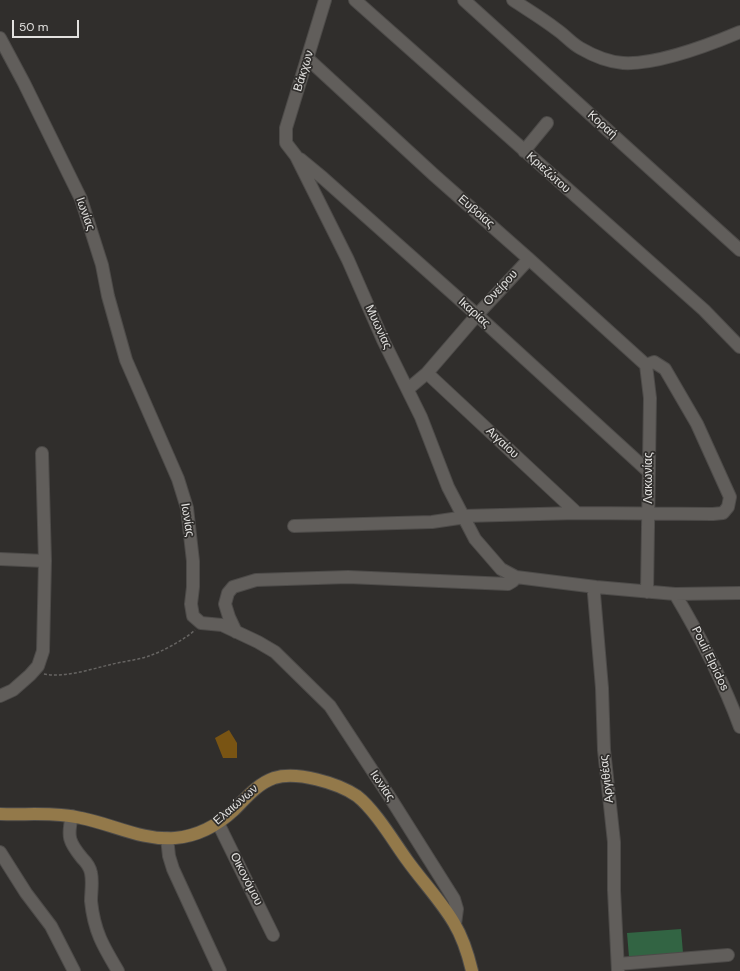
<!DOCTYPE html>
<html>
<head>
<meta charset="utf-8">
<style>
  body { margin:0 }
  #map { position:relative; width:740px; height:971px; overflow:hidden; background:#302e2c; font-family:"DM Sans",sans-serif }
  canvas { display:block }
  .scale { position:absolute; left:12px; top:20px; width:67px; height:18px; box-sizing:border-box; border:2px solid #e2e1df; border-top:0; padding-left:5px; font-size:12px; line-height:14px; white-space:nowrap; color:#e2e1df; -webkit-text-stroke:3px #302e2c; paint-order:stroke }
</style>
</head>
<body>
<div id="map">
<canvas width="740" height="971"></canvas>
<div class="scale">50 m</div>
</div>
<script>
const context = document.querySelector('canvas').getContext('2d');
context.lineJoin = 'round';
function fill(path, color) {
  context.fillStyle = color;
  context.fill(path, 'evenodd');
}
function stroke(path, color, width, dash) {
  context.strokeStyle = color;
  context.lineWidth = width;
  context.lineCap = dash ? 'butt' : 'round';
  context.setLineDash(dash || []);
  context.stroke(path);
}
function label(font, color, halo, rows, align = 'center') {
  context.font = font + ' "DM Sans",sans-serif';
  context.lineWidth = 3.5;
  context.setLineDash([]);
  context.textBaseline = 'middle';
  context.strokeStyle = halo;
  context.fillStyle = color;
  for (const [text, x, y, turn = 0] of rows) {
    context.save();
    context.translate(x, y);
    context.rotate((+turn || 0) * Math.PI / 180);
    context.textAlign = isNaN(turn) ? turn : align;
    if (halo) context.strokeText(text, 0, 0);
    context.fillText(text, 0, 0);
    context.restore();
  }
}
fill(new Path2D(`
  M681 929 683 953 629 957 627 933Z`), '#326443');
fill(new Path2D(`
  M229 730 237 743V758H223L215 738Z`), '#795413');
const minor = new Path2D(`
  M325 0 286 128V143L296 156 348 260 383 340 421 417 448 487 475 539 501 569 516 577 596 587 675 594 740 593
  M355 0 704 310 740 347
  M464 0 740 250
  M513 0C528 10 543 19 556 29 565 35 571 43 580 48 592 55 609 62 623 63 656 65 709 45 740 32
  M0 38 24 83 81 199 102 265 108 296 126 360 178 479 187 508 190 535 193 561V587L191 604 193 616 201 623 222 625 258 642 275 652 330 706 391 799 454 899 457 909 455 924
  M307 58 434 175 529 259 646 365
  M524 151 547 123
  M300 159 323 178 477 315 649 472
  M646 365 650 398 647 592
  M427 373 577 513
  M408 389 427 373 477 315 529 259
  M294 526 432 522 459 518 463 516 577 513 713 514 723 513 728 507 730 497 697 424 665 369 654 362 646 365
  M0 559 45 561
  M596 587 594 594 602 688 604 750 614 842V890L618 971
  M675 594C700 636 723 681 740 727
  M236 632 229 617 225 604 228 593 233 587 256 580 348 577 508 584 513 581 516 577
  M0 696 13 690 30 675 38 666 43 651 45 561 42 453
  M72 816C67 837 69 842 82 858 86 862 90 867 91 873 93 882 91 892 91 901 94 931 103 946 118 971
  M218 823 273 935
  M167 838 169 856 173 869 220 971
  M0 852 26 893 51 926 74 971
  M618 964 728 955`);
const major = new Path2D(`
  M0 814C27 815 55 812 81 818 112 824 143 841 175 838 198 836 218 825 234 810 246 798 257 784 274 778 297 771 338 783 357 796 375 810 394 842 407 860 422 881 441 901 454 923 463 938 468 954 472 971`);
stroke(minor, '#4d4b49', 14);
stroke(major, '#4d4b49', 14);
stroke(new Path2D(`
  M44 674C66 678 91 669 113 664 125 661 138 660 149 656 163 651 184 640 195 630`), '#666462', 1.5, [3, 2]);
stroke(minor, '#615e5b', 12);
stroke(major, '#93794a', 12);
label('12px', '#e2e1df', '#302e2c', [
  ["Βάκχων",304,71,-73],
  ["Κοραή",602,125,42],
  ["Κριεζώτου",548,173,42],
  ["Ευβοίας",476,212,41],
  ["Ιωνίας",85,214,70],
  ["Ονείρου",501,288,-47],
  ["Ικαρίας",474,313,42],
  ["Μυωνίας",378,327,65],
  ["Αιγαίου",502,443,43],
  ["Λακωνίας",649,478,-90],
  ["Ιωνίας",187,520,81],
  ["Pouli Elpidos",710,659,64],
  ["Αργιθέας",607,779,-97],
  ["Ιωνίας",382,786,56],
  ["Ελαιώνων",236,805,-41],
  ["Οικονόμου",246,879,63]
]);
</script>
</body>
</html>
